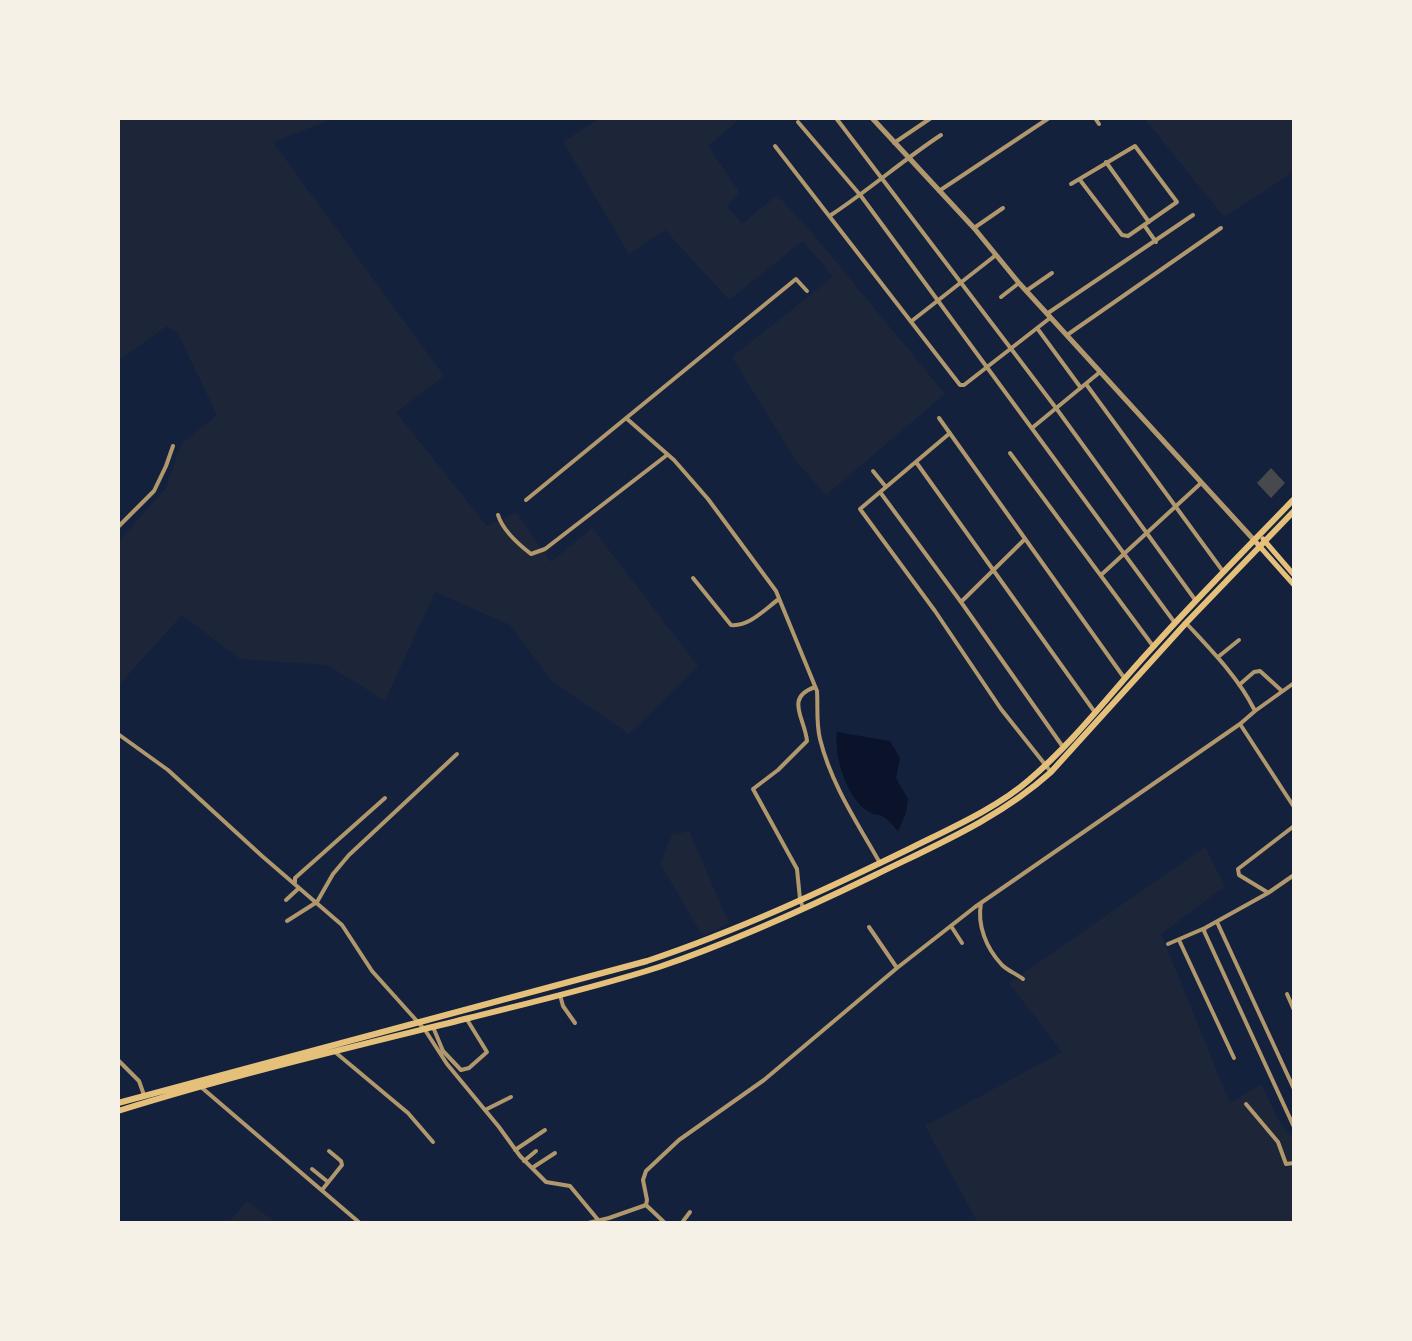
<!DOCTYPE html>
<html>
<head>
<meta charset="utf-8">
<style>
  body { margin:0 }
  #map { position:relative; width:1412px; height:1341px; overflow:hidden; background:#14213d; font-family:"Sofia Sans Condensed",sans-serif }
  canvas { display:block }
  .frame { position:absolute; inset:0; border:120px solid #f6f1e7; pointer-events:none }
</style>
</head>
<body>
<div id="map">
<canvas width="1412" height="1341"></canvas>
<div class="frame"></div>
</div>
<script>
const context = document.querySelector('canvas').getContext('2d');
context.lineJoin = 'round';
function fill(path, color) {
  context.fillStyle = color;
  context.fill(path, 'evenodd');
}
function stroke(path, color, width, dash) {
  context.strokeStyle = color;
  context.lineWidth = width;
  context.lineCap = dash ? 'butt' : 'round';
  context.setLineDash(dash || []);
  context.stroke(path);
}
fill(new Path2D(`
  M118 118H335L273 142 444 376 396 412 487 526 516 512 551 562 592 528 698 666 629 734 552 681 510 625 435 592 385 701 328 665 240 659 182 615 118 686V542L166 488 181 444 217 415 178 334 167 326 118 361Z
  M599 118H741L708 146 740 193 727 206 742 224 777 195 814 235 945 394 826 495 796 461 732 357 833 277 803 241 729 300 665 230 629 254 563 142Z
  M1144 118H1294V172L1224 217Z
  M689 831 729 923 703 936 660 864 672 835Z
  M1205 847 1225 886 1161 934 1230 1103 1261 1084 1281 1125 1294 1139V1223H978L925 1126 1062 1052 1009 983Z
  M247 1201 277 1223H228Z`), '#1d2539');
fill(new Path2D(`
  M837 732 890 741 900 758 896 778 908 799 906 813 898 831C892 825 887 817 879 815 876 814 873 815 871 813 848 803 833 755 837 732Z`), '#0b132b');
fill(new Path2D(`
  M1271 468 1285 483 1271 498 1257 483Z`), '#48494c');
stroke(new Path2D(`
  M836 118 1056 408 1196 601
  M1095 118 1099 124
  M798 122 861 196 1175 623
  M894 143 931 118
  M775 146 960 385H964L1050 318
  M1106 162 1149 222
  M1080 180 1122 235 1128 236 1144 225 1156 242
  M1071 184 1135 146 1177 202 1144 225
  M939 191 1049 118
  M831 215C869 190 903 160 941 135
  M974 228 1003 208
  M1026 291 1052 273
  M1001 297 1019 283
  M1048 313 1193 215
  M913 320 996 255
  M1037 328 1081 388
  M1067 335 1221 228
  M1086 384 1222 570
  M626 418 674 460 708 499 776 591 817 691C818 707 816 723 820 739 831 784 858 824 880 863
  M939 418 1125 679
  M1032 428 1100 372
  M950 433 860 509 935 611 1001 709 1051 772
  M1010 453 1153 646
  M916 462 1094 711
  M873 471 886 487
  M880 492 961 602 1063 747
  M526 500 796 279 807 291
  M498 515C503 531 518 544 531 554L545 549 667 455
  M118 527 154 491 166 466 173 446
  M1101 575 1200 484
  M693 578 731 625C749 627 765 609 779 599
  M961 602 1025 539
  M1186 623C1211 650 1238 677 1254 709
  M1218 657 1239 640
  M1239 685 1254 672 1260 671 1282 691
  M1240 724 1294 807
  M118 734 168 770 262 856 342 925 372 971 425 1030 447 1064 499 1127 520 1156 546 1182 570 1186 599 1221
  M1294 810V819
  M1294 875 1268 893 1205 928 1204 931 1294 1127
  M295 882V878L385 798
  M1267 892 1239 875 1238 869 1294 826
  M286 900 299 888
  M981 903C977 925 986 948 1002 965 1008 971 1017 974 1023 979
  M803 908 800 899 797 869 753 789 778 770 807 741C805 718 784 698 815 687
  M287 921 317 902 333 874 349 855 457 754
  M1217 922 1294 1089
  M951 926 962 943
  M869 927 897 968
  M1179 940 1234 1058
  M1168 944 1205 928
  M1287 994 1294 1010
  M560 995 563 1006 575 1023
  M433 1027 443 1051 461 1070 469 1068 487 1052 466 1018
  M335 1052 408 1113 433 1142
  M118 1060 139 1081 144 1095
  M201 1087 361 1224
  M1246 1104 1278 1142 1286 1164 1294 1163
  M485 1110 511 1097
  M515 1150 545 1130
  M524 1161 536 1151
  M532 1168 555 1153
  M312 1169 328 1182
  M322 1190 342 1165 341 1161 329 1151
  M646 1205 666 1224
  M584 1224 609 1218 646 1205 647 1200 643 1180 646 1171 679 1140 764 1080 897 968 975 907 1240 724 1255 711 1294 683
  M681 1224 690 1212`), '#b1986c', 4);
stroke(new Path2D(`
  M872 118 974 228 1019 283 1254 540`), '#b1986c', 5);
stroke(new Path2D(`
  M1263 539 1294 575
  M1254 540 1294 585`), '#e5c07b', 5);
stroke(new Path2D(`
  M118 1103 647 961C737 931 825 890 911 848 949 829 997 808 1029 780 1075 741 1112 691 1153 647 1199 596 1247 548 1294 499
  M118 1111C233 1075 352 1047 469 1018 533 1002 597 987 659 967 733 942 805 909 875 875 936 845 1000 818 1051 772L1186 623 1294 511`), '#e5c07b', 6);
</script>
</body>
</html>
